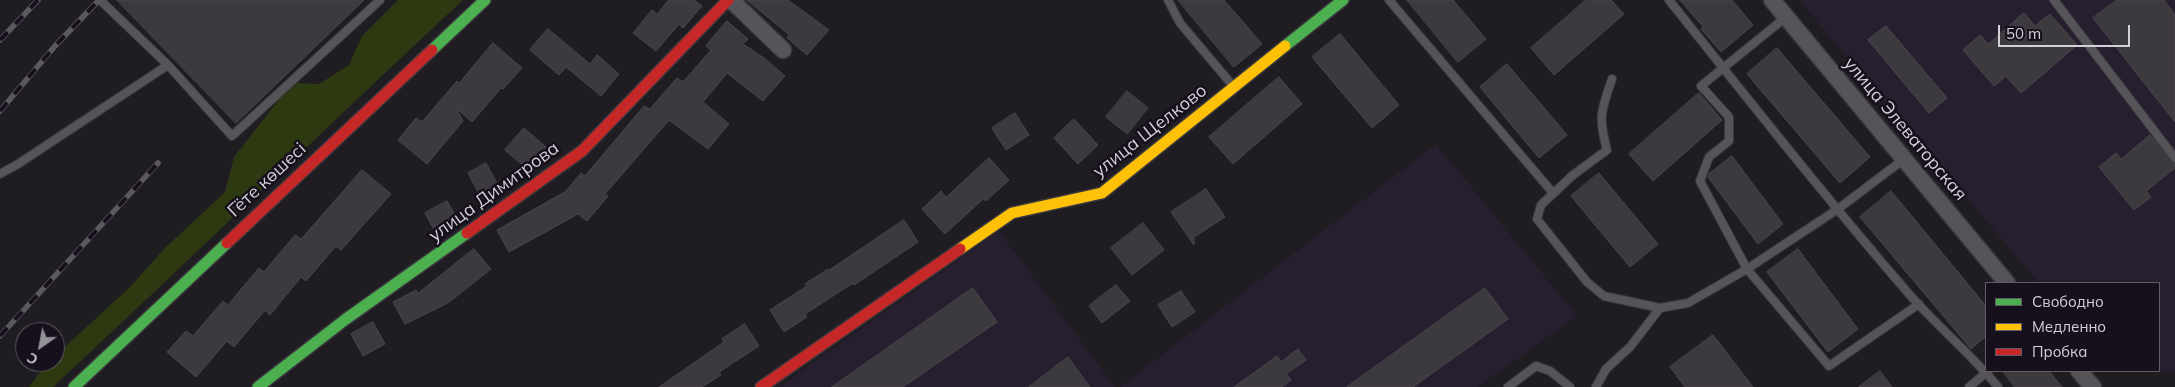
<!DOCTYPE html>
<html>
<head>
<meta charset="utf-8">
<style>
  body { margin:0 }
  #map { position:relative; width:2175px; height:387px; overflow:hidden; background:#1f1c22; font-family:Mulish,sans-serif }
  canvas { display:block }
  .legend { position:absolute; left:1985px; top:282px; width:175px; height:90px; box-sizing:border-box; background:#15101c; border:1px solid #615d67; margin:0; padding:6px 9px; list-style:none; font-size:15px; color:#d3d0d8 }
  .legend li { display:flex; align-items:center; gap:10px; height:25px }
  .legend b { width:25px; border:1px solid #615d67 }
  .north { position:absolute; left:15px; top:322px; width:50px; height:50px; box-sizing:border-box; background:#15101c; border:1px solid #615d67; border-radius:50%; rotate:213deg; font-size:14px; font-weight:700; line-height:20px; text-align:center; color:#d3d0d8 }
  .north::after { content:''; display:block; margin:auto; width:18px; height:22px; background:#949198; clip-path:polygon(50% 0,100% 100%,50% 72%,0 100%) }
  .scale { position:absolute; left:1998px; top:25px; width:132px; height:22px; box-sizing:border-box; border:2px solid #d3d0d8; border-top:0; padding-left:6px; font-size:15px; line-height:18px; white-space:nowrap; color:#d3d0d8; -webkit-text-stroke:4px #15101c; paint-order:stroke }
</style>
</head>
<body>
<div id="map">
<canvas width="2175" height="387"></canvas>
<ul class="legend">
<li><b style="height:6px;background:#4caf50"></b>Свободно</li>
<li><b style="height:6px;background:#ffc107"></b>Медленно</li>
<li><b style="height:6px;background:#c62828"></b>Пробка</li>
</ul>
<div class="north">С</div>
<div class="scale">50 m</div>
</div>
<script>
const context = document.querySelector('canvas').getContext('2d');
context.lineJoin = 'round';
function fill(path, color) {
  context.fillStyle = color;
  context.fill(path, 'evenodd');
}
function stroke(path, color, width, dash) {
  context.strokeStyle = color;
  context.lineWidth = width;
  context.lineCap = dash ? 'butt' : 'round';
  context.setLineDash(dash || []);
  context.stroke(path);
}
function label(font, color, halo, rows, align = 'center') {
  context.font = font + ' Mulish,sans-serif';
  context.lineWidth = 5;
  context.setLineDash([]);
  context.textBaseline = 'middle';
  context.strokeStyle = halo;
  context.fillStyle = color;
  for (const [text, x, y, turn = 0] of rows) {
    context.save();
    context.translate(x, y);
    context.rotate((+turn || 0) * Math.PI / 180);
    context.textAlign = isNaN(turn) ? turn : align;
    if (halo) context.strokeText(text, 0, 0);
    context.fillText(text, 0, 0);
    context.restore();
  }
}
fill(new Path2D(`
  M1799 0H2175V372L2159 371V283H2039Z
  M1436 144 1577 316 1478 387H1120Z
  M999 231 1115 387H779Z`), '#261f2f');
fill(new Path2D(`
  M398 0H463C325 128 191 259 53 387H29L46 364 48 362H55V356L130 287 164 249 225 192 234 157 292 83 319 84 349 65 362 36Z`), '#2d3910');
const building = new Path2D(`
  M117 0H364L236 123Z
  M669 0H694L702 6 683 28 679 24 656 51 633 33 652 10 657 14Z
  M747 0H788L829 30 807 55 787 38 789 35Z
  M1178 0H1224L1262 44 1234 67Z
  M1407 0H1453L1486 39 1458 62Z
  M1586 0H1611L1624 14 1554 75 1531 48Z
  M1680 0H1732L1753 25 1721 52 1701 29 1703 27Z
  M2117 0H2164L2175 15V122L2093 18Z
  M2024 13 2035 26 2050 14 2077 45 2021 93 2006 76 1994 86 1963 50 1980 35 1988 44Z
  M727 21 748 39 743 44 764 58 785 76 763 101 727 73 703 102 729 124 708 149 669 120 605 194 608 196 587 221 578 214 509 252 497 230 565 192 581 173 585 176 644 106 650 109 677 78 683 82 711 50 706 46Z
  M1886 26 1947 98 1929 113 1868 40Z
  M548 29 590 64 597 55 619 74 601 96 566 67 559 75 530 50Z
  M1340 34 1399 105 1372 128 1312 57Z
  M493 43 522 68 503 89 501 88 472 122 456 108 463 121 427 164 398 140 416 118 422 122 457 81 459 83Z
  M1777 48 1870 157 1840 183 1747 74Z
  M1507 64 1567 135 1539 158 1480 87Z
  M1279 77 1302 104 1233 164 1209 137Z
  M1127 91 1148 108 1127 134 1106 117Z
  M1699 93 1722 120 1653 181 1629 154Z
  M1015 113 1029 135 1006 150 992 128Z
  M1074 119 1098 145 1078 164 1054 138Z
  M524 128 546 147 527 169 505 150Z
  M2150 135 2171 161 2175 164V168L2146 191 2151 197 2134 210 2099 167 2116 153 2121 159Z
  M1732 156 1783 224 1758 244 1708 177 1709 174Z
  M989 158 1009 180 986 201 983 199 945 234 922 209 941 191 946 197Z
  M486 163 500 189 482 199 468 173Z
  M362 170 391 194 341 250 336 246 306 281 301 277 270 315 265 310 234 347 227 341 196 377 167 352 186 331 193 336 223 301 228 305 259 268 264 272 295 235 301 239Z
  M1599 173 1658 244 1630 267 1571 196Z
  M1206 189 1225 217 1194 237V245L1171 212Z
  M1891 191 1986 306V336L1971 349 1860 217Z
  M447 201 459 222 437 235 425 213Z
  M904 220 918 242 854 285 853 283 805 314 807 317 784 332 770 310 807 286 805 284 828 269 829 270Z
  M1143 223 1164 250 1132 275 1111 248Z
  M474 249 491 269 448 303 405 324 393 302 416 290 418 293Z
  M1798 249 1858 329 1828 352 1767 272Z
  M1116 285 1130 301 1102 323 1089 306Z
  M973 288 997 322 903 387H832Z
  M1485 288 1508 319 1413 387H1347Z
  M1181 291 1195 312 1172 327 1158 305Z
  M373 322 385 344 363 356 351 334Z
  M745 324 759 346 719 372 721 375 702 387H659L724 342 722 339Z
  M1713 335 1753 387H1685L1670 367Z
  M1298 349 1306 360 1286 374 1291 380 1282 387H1234L1277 356 1281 362Z
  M1068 357 1090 387H1029Z
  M1880 371 1892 387H1859Z
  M2003 371H2049L2062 387H2015Z`);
fill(building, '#3c393f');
stroke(building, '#4a474c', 1);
const lane = new Path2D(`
  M1168 0 1180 23 1233 86
  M1389 0 1553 193
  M1669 0C1748 99 1826 198 1909 294 1937 326 1971 354 1998 387
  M2054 0 2175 158
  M1786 17 1701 86 1729 117V141L1709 157 1700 181 1747 269 1829 366 1919 304
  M168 65 232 136 380 0
  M1612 79C1601 111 1598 117 1607 150L1573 175 1541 205 1537 219 1587 282 1604 296 1660 308 1688 303 1747 269 1838 209 1904 159
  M0 174 18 164 168 65 100 0
  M1508 387 1536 366 1550 371 1570 387
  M1596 387 1606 369 1630 347 1660 308
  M1969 387 1988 371`);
const street = new Path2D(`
  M731 0 783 50
  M1772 0 2007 283
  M2079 371 2093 387`);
const fast = new Path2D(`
  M1285 46 1343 0
  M432 50 485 0
  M74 387 227 243
  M258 387 346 319 467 233`);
const slow = new Path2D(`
  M960 249 1012 213 1102 193 1285 46`);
const jam = new Path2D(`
  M467 233 582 151 728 0
  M227 243 432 50
  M761 387 960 249`);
stroke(lane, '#39373c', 10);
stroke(street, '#39373c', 19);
stroke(fast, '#39373c', 14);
stroke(slow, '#39373c', 14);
stroke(jam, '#39373c', 14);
stroke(lane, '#565459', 8);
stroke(street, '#565459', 16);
stroke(fast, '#4caf50', 11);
stroke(slow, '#ffc107', 11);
stroke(jam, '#c62828', 11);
const rail = new Path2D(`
  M0 40 38 0
  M0 111 55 46 99 0
  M0 336 158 163`);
stroke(rail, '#5b595e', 5.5);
stroke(rail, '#15101c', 4, [11]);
label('18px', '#d3d0d8', '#15101c', [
  ["улица Элеваторская",1905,129,50],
  ["улица Щелково",1150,131,-38],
  ["Гёте көшесі",267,180,-43],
  ["улица Димитрова",494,192,-36]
]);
</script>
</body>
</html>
